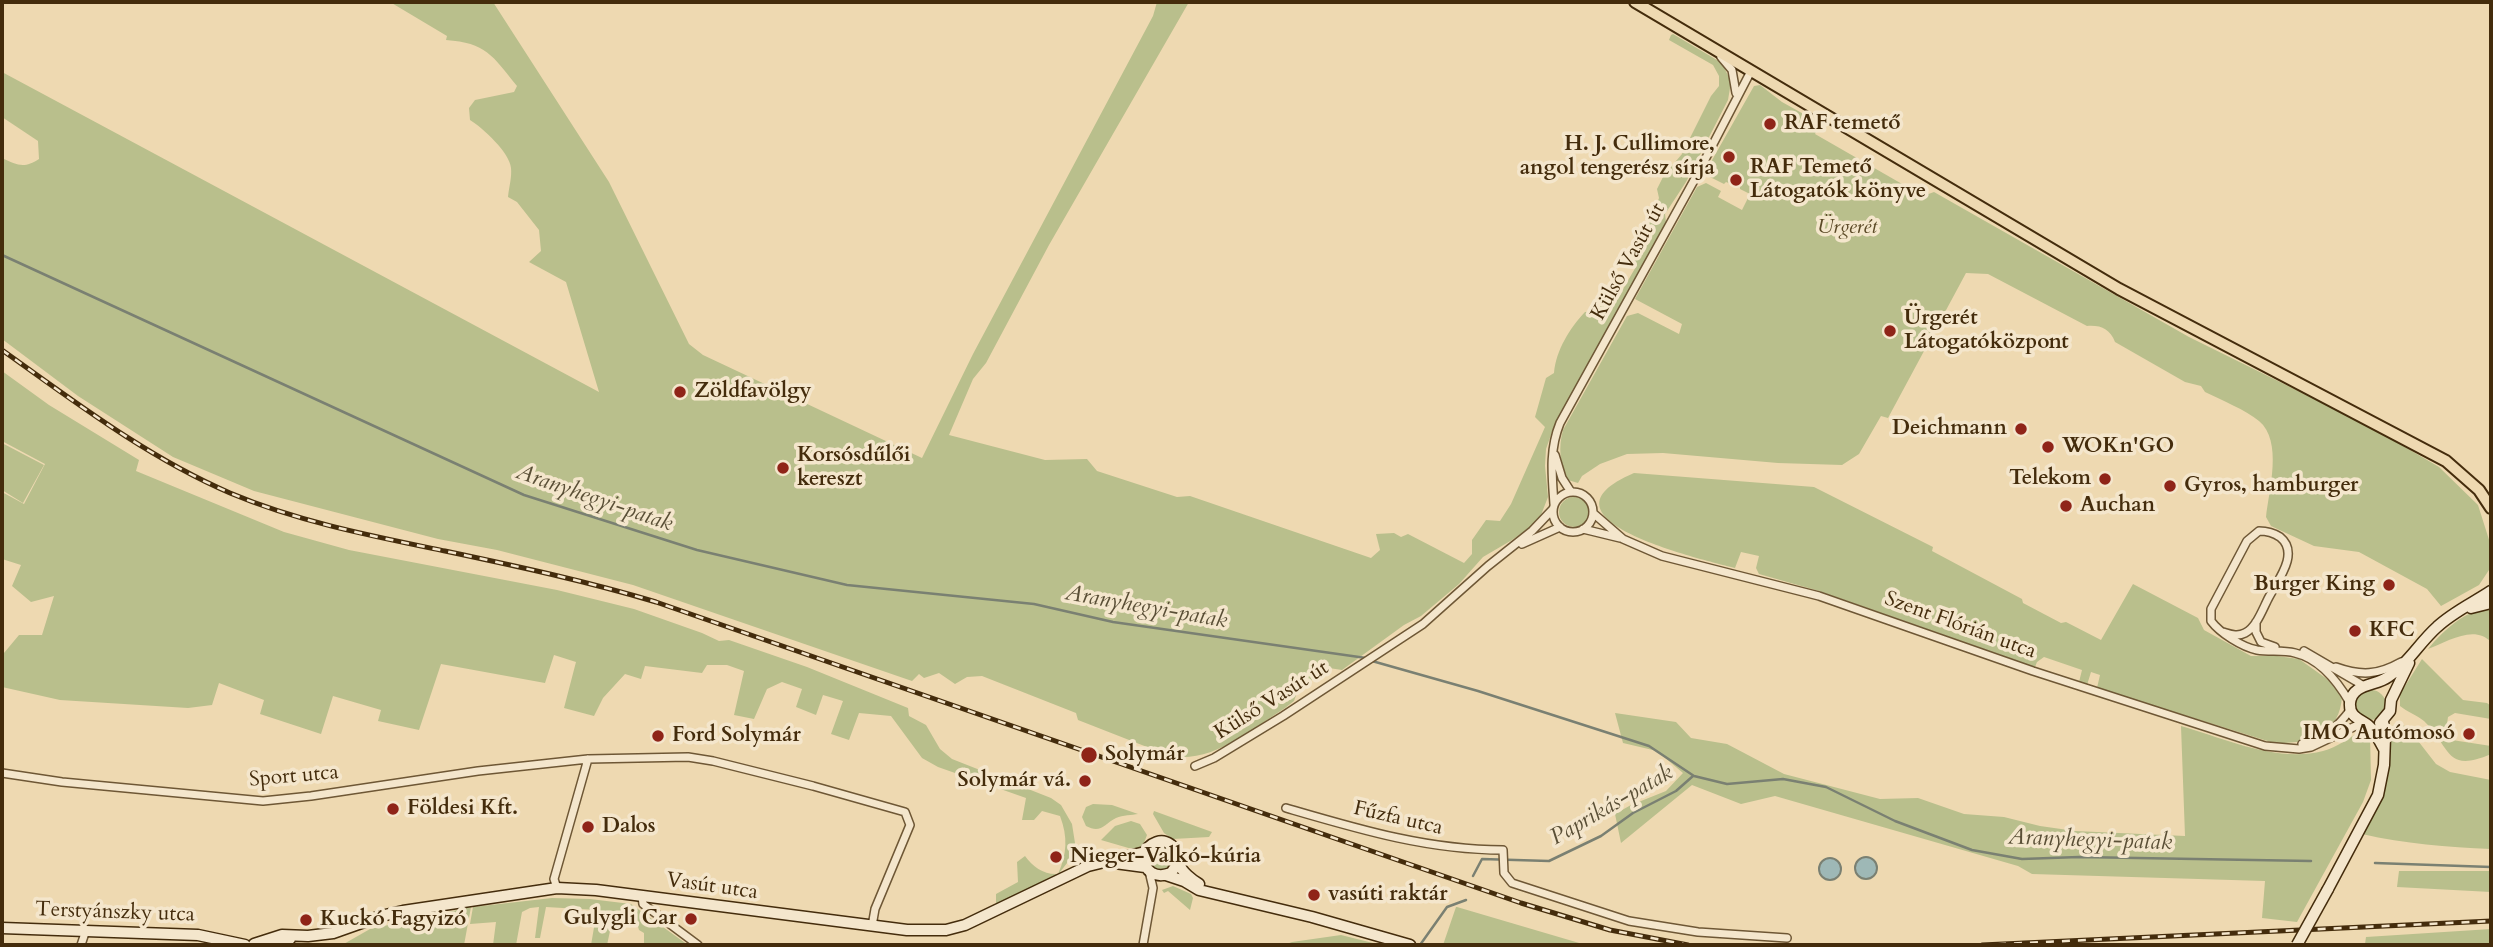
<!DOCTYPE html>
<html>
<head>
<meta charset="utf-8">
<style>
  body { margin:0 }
  #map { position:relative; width:2493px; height:947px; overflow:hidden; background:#eed9b1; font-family:Cardo,serif }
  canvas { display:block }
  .frame { position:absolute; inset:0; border:4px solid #442c0c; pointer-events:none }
</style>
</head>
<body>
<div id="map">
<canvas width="2493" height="947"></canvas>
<div class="frame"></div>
</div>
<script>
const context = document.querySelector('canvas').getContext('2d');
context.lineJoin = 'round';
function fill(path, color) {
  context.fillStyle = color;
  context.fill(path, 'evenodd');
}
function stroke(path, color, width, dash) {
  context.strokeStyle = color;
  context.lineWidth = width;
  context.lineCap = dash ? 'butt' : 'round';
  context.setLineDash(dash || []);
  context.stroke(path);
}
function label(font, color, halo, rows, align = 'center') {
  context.font = font + ' Cardo,serif';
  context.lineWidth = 7;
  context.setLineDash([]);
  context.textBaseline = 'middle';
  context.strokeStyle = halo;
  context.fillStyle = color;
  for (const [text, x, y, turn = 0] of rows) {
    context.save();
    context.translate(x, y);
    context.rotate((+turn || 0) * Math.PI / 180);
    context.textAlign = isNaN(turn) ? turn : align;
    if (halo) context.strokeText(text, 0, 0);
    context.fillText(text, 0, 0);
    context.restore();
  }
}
fill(new Path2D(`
  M390 2H493L609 182 689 344 703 355 922 458 973 354 1153 16 1157 2H1189L1049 245 986 363 973 379 949 435 1045 460 1087 459 1097 471 1177 497 1190 496 1371 558 1380 550 1376 534 1394 533 1401 537 1408 534 1464 563 1472 554V540L1486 520 1500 521 1511 504 1545 427 1535 417 1546 378 1554 373C1556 350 1570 328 1585 312L1596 311 1604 300 1616 301 1637 265 1630 259 1653 214 1659 198 1657 189 1664 175 1682 154 1711 96 1719 86V76L1713 65 1669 40 1671 35 1673 34 1722 63 1731 82 1728 100 1686 182 1665 214 1666 222 1553 429 1546 449 1545 466 1548 497 1541 515 1533 525 1512 540 1483 557 1459 584 1421 616 1404 625 1342 670 1329 668 1298 690 1294 701 1285 708C1252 729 1212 764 1170 756L1078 720 1076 713 982 676 967 677 955 684 939 673 924 678 919 674 912 681 633 585 497 550 438 539 254 491 173 457 78 396 2 339V158C17 165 24 169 39 159L38 141 2 117V72L599 392 566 282 529 262 541 251 539 230 517 202 508 197C509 187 512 177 511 168 510 153 483 128 470 120L469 108 475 100 514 92 517 86C492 55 486 43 446 40L447 36Z
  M1760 85 1782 102 1809 117 1811 124 1818 128 1815 134 1923 196 1934 192 2189 337 2371 427 2439 467 2478 505 2491 546V567L2479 585 2441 606 2427 589 2359 552 2314 546 2271 526 2266 517C2269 490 2283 441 2259 421 2246 410 2221 400 2205 392L2201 386 2185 382 2115 342C2110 329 2101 325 2087 326L1988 274 1966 273 1888 418 1881 416 1859 454 1842 465 1778 463 1663 453 1627 454 1600 464 1582 476 1578 483 1568 480C1560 462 1558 449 1563 430L1627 316 1638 313 1679 334 1682 324 1635 299 1697 187 1706 183 1721 191 1718 197 1742 210 1750 194 1740 189V184L1737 181 1733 185 1726 182 1724 184 1708 176 1707 169 1754 86Z
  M2 371 49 405 139 460 136 471 284 532 349 550 557 590 634 609 702 633 719 641 729 640 807 667 908 708 909 716 926 725 940 749 952 759 1051 798 1061 805 1072 824 1075 843 1074 854 1057 876 996 908V894L1018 882 1017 862 1025 856C1033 867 1044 875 1058 874 1067 854 1068 837 1060 816L1042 811 1034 820H1022L1026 798 938 767 922 758 891 716 859 713 849 740 831 734 843 701 823 695 816 715 796 707 802 689 782 682 767 689 754 719 734 715 744 671 727 665H707L702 673 645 666 641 679 625 674 603 698 594 716 564 708 576 662 554 655 545 683 441 664 419 730 378 721 381 710 333 696 321 734 260 714 264 700 219 683 212 705 188 708 60 700 2 687 4 653 19 635H42L54 596 31 602 12 586 21 565 2 559V531L4 523 2 522V492L24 504 45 464 2 441Z
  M2 443 44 465 23 503 2 490Z
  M1634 473 1814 487 1933 547 1932 551 2022 599 2023 603 2061 623 2066 622 2101 640 2133 584 2198 618 2204 630 2251 656H2277L2299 659 2327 679 2342 696C2340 735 2308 744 2274 743L2097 688 2100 675 2091 672 2087 685 2079 682 2082 670 2044 657 2037 662 2035 667 1819 591 1759 574 1756 568 1759 556 1741 552 1735 568C1701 559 1526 519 1634 473Z
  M1559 512a15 15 0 1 1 30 0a15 15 0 1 1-30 0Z
  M2491 607V642C2474 624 2447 642 2428 649 2445 629 2464 611 2491 607Z
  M2422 659 2463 700 2487 703 2491 706V719L2455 713 2448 717 2446 731 2452 740 2491 746V754C2445 774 2451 747 2424 721 2417 715 2407 712 2400 706V694Z
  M2356 705a15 15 0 1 1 30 0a15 15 0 1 1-30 0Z
  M1615 713 1676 722 1691 738 1727 744 1784 774 1880 799 1918 798 1964 814 2004 817 2040 826 2075 831 2185 836 2181 726C2226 739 2277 763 2323 751 2336 748 2350 737 2361 731L2370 734 2371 780 2363 802 2297 922 2262 918 2265 881 2032 874 2018 866 1775 796 1741 804 1692 785 1621 843 1615 814 1631 805 1666 791 1683 773 1657 751 1623 743Z
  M2393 725H2403L2408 728 2436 764 2450 772 2491 780V849C2447 847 2405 844 2362 834L2382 797Z
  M1093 804 1112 805 1138 814C1132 815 1123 815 1116 818 1104 824 1101 834 1086 826L1082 817 1086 807Z
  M1154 811 1212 832 1209 837 1173 839 1164 833 1153 814Z
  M1131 821 1140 824 1147 835 1142 848 1132 852V849L1101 840 1115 826Z
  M1149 858a12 12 0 1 1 24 0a12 12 0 1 1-24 0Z
  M2399 871H2491V892L2397 887Z
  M1173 886 1191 894 1193 898 1190 910 1168 891 1164 893 1162 890Z
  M552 898 590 899 631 904 688 945H644V933L639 930 636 920 613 917 607 945H591L597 910 546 907 540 938H535L539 907 530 908 522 912 516 945H493L496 922 470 924 473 907Z
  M471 907 464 945H342L370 929Z
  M1456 907H1457L1586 945H1443Z
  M2491 929V945L2365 944 2366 937Z
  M1341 935 1381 945H1284L1292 942Z`), '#b9bf8c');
const water = new Path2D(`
  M1855 868a11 11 0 1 1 22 0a11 11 0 1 1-22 0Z
  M1819 869a11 11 0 1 1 22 0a11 11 0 1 1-22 0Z`);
fill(water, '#9eb8b6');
stroke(water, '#7a8072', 2);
stroke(new Path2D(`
  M2 255 524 495 697 550 847 585 1034 604 1113 622 1366 658
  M1372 661 1478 691 1649 746 1694 776 1727 784 1783 779 1826 787 1895 821 1972 850 2022 859 2079 857 2311 861
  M2375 863 2491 867
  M1473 876 1482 859 1549 861 1601 836 1633 813 1676 791 1693 776
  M1420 945 1447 907 1466 900`), '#7a8072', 2.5);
const street = new Path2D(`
  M1721 57 1732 70 1736 93
  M1555 455 1562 478 1571 492
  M1553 512a20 20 0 1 1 40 0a20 20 0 1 1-40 0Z
  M1554 504C1552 475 1549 450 1560 423L1697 175 1751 71
  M1593 513 1623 539 1662 556 1819 596 2033 671 2265 746 2299 749 2311 747 2362 723
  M1583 529 1620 538
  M1522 544 1560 527
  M2256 622V632L2261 642 2275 647
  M2223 632C2230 634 2237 637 2245 633 2257 627 2263 608 2269 597 2278 580 2300 553 2280 537 2274 533 2266 531 2259 531L2247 541 2211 609V621C2220 633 2242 647 2257 650 2269 652 2283 650 2295 653 2321 659 2338 682 2350 703
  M2304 651 2364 686
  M2336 667C2361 676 2378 675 2401 662
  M2302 744C2325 738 2337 728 2351 709
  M1195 766 1214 758 1283 716 1423 624 1488 566 1532 531 1553 509
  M2 773 62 782 263 801 311 796 478 771 588 759 688 757 713 761 813 786 905 812 910 825 875 909 872 926
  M1286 808C1358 829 1427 850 1503 850L1504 873 1512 883 1629 921 1698 932 1787 938
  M557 888 554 879 588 759
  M642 897 643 904 698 945
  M81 945 86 930
  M1143 945 1153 888 1149 871`);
const secondary = new Path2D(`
  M2471 608 2491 603
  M2380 723 2390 711 2391 700 2409 663
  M2384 749C2380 742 2375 731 2369 726 2361 719 2349 718 2350 703 2352 683 2376 686 2388 677 2408 664 2419 643 2437 627 2453 612 2473 603 2491 591
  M1115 863 1145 867
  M1178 863 1171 873C1156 879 1144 872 1143 856 1148 843 1164 835 1174 848 1178 853 1176 859 1179 864 1182 872 1192 880 1199 884
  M1166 875 1184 881 1199 890 1312 917 1410 945
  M2328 889 2378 795 2384 765 2385 737 2383 721
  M2 928 198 935 245 945
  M254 944 282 935 308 936 333 933 381 916 403 911 557 888 596 890 907 930H946L965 925 1088 866 1145 852
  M272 945 290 939`);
const primary = new Path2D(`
  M1635 2 2119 289 2446 461 2479 490 2491 508`);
stroke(street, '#6e5735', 10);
stroke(secondary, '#442c0c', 13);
stroke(primary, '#442c0c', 14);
stroke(street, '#f4e6cc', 7);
stroke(secondary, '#f4e6cc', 10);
stroke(primary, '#eed9b1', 10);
const rail = new Path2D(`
  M2 350C75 402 147 457 230 493 299 522 372 536 445 551 516 566 586 581 656 602L1521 903 1610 930 1688 945
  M1982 945 2491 921`);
stroke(rail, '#442c0c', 5);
stroke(rail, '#f4e6cc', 2.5, [8]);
const secondaryBridge = new Path2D(`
  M2297 945 2328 889`);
stroke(secondaryBridge, '#442c0c', 13, []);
stroke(secondaryBridge, '#f4e6cc', 10);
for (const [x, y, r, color] of [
  [1770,124,7,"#8f2418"],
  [1729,157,7,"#8f2418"],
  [1736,180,7,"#8f2418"],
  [1890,331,7,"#8f2418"],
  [680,392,7,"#8f2418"],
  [2021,429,7,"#8f2418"],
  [2048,447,7,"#8f2418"],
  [783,468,7,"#8f2418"],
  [2105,479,7,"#8f2418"],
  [2170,486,7,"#8f2418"],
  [2066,506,7,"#8f2418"],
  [2389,585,7,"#8f2418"],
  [2355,631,7,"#8f2418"],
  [2469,734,7,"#8f2418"],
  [658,736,7,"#8f2418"],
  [1089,755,9,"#8f2418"],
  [1085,781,7,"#8f2418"],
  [393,809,7,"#8f2418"],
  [588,827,7,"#8f2418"],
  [1056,857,7,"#8f2418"],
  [1314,895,7,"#8f2418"],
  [691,919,7,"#8f2418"],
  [306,920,7,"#8f2418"]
]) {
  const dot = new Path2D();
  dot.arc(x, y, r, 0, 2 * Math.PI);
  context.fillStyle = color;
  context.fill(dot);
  stroke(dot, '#f4e6cc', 2.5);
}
label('bold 21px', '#442c0c', '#f4e6cc', [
  ["RAF temető",1784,124],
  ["H. J. Cullimore,",1715,145,"right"],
  ["angol tengerész sírja",1715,169,"right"],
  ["RAF Temető",1750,168],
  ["Látogatók könyve",1750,192],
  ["Ürgerét",1904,319],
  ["Látogatóközpont",1904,343],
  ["Zöldfavölgy",694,392],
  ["Deichmann",2007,429,"right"],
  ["WOKn'GO",2062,447],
  ["Korsósdűlői",797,456],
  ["kereszt",797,480],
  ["Telekom",2091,479,"right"],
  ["Gyros, hamburger",2184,486],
  ["Auchan",2080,506],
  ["Burger King",2375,585,"right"],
  ["KFC",2369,631],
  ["IMO Autómosó",2455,734,"right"],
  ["Ford Solymár",672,736],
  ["Solymár",1105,755],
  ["Solymár vá.",1071,781,"right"],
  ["Földesi Kft.",407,809],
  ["Dalos",602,827],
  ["Nieger-Valkó-kúria",1070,857],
  ["vasúti raktár",1328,895],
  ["Gulygli Car",677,919,"right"],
  ["Kuckó Fagyizó",320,920]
], 'left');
label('italic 21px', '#5b4926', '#f4e6cc', [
  ["Ürgerét",1847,228]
]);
label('21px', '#442c0c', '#f4e6cc', [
  ["Külső Vasút út",1629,262,-61],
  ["Szent Flórián utca",1960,626,20],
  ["Külső Vasút út",1272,701,-32],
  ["Sport utca",294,777,-5],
  ["Fűzfa utca",1398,819,13],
  ["Vasút utca",712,887,8],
  ["Terstyánszky utca",115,913,2]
]);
label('italic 23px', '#5a4f36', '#f4e6cc', [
  ["Aranyhegyi-patak",594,499,19],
  ["Aranyhegyi-patak",1146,608,10],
  ["Paprikás-patak",1612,806,-30],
  ["Aranyhegyi-patak",2090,841,2]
]);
</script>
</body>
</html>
